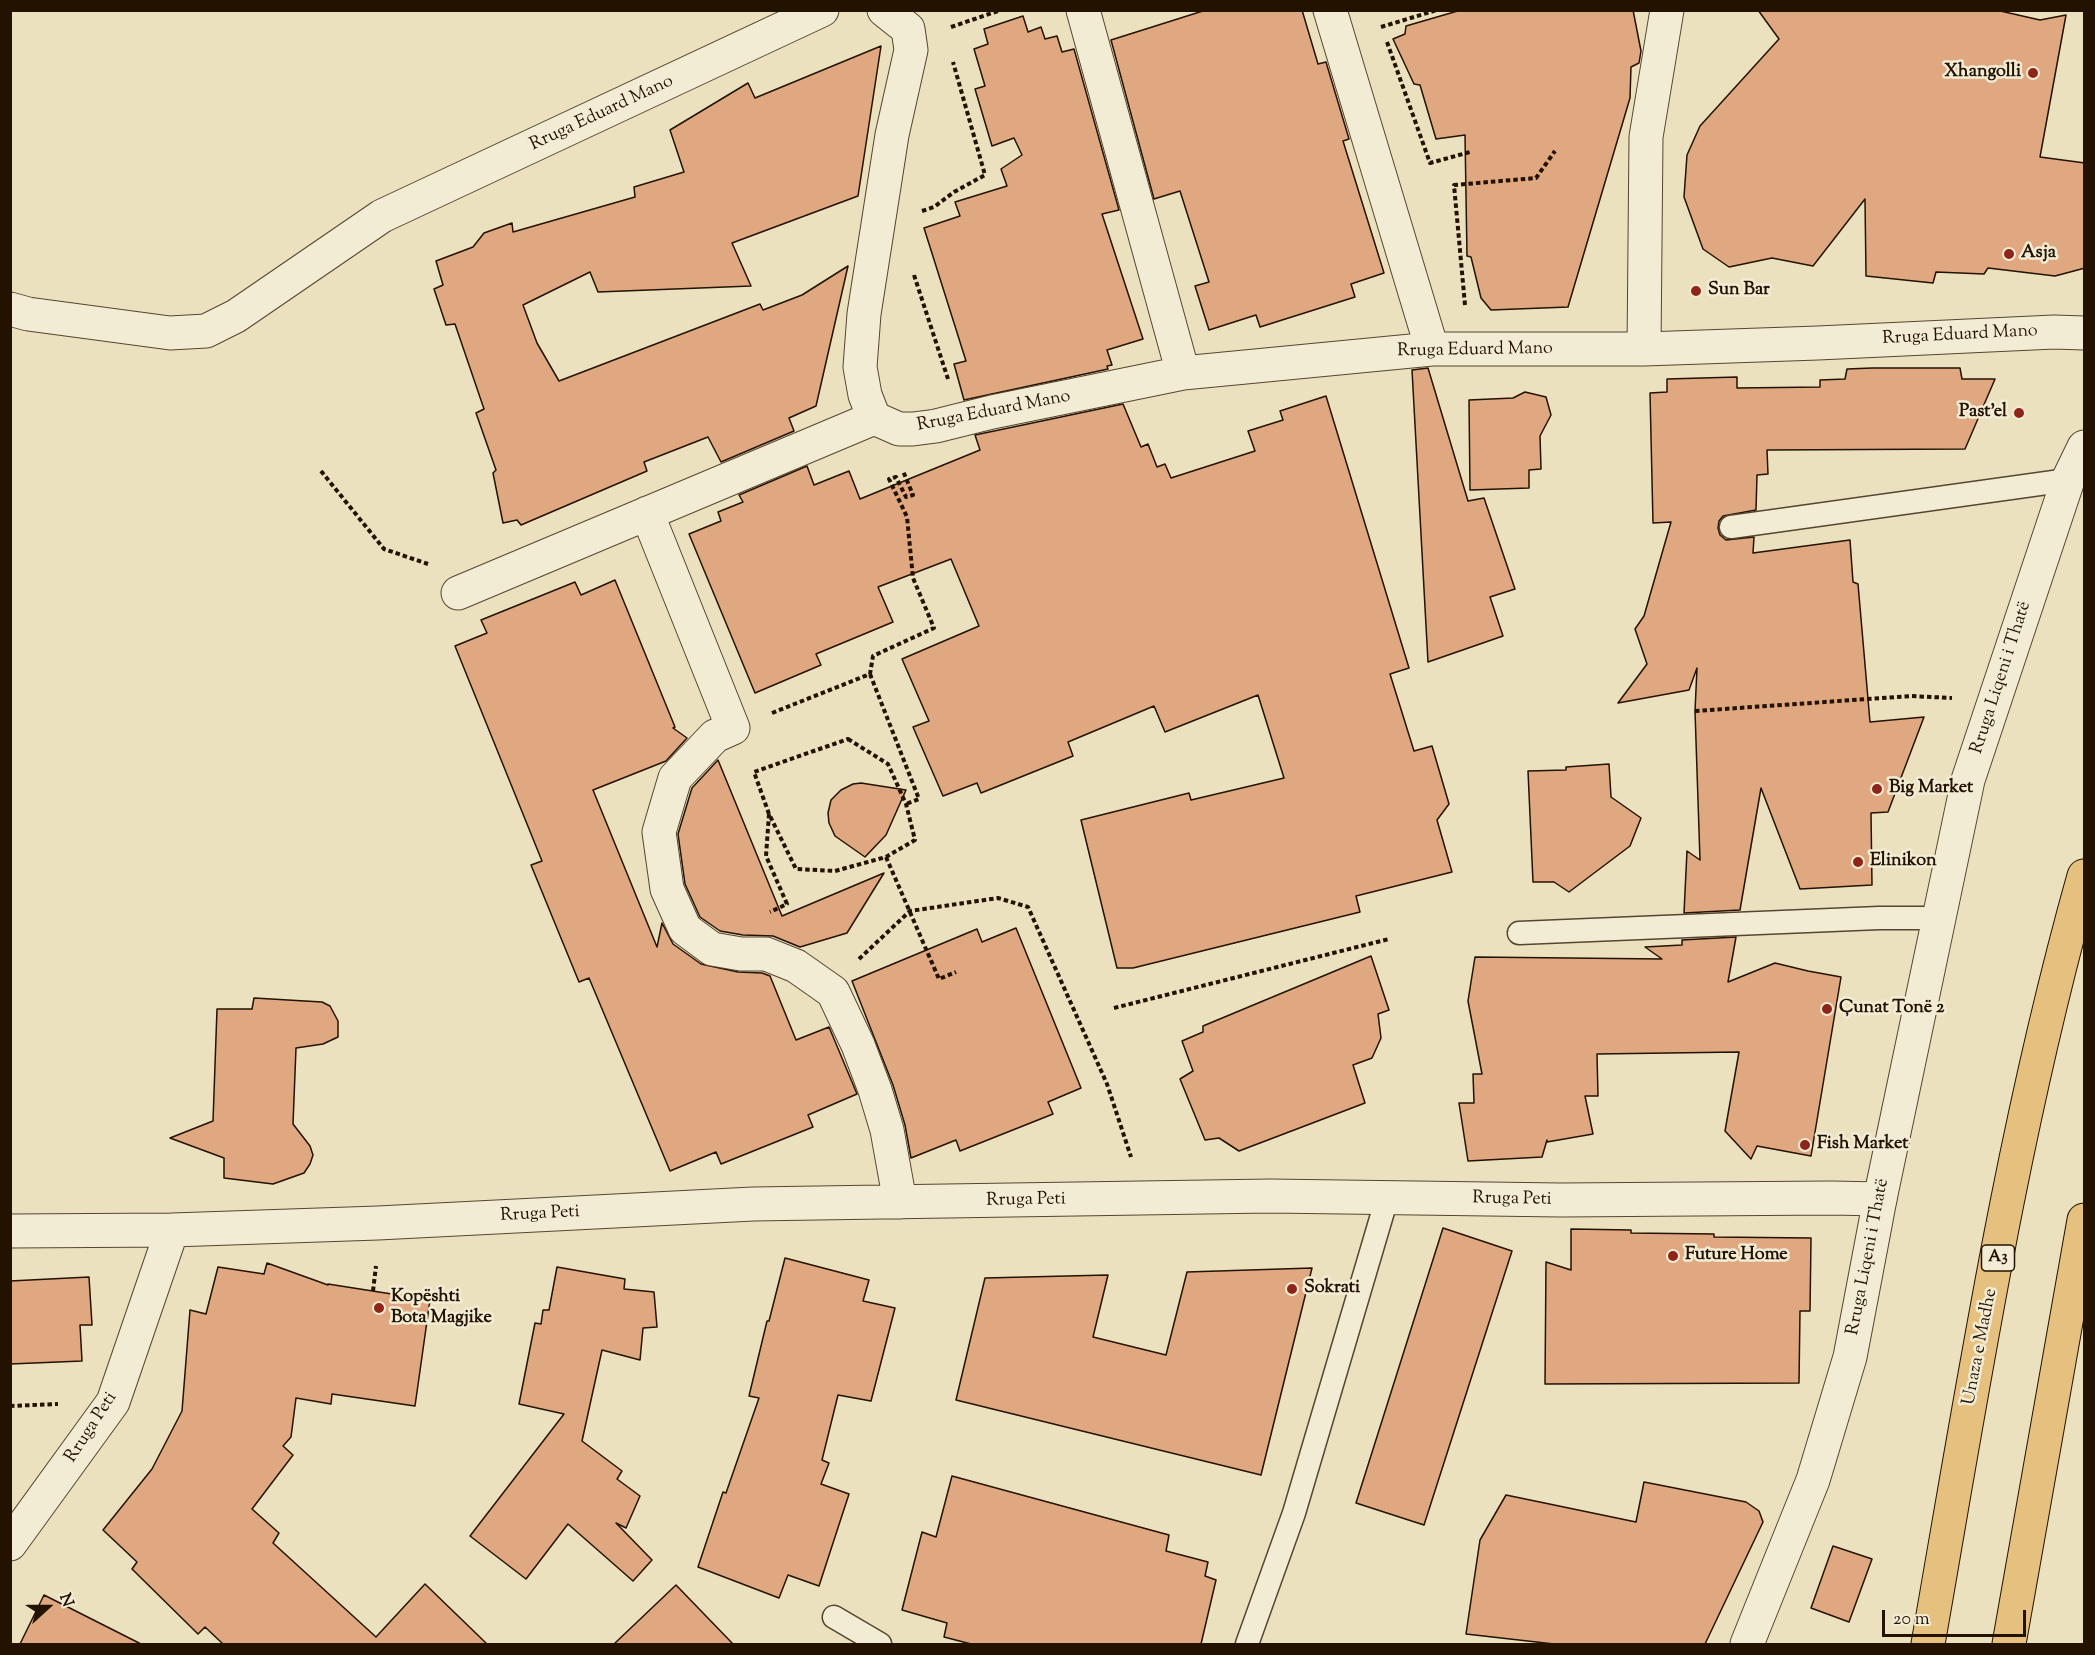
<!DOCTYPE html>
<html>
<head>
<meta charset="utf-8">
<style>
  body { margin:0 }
  #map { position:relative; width:2095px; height:1655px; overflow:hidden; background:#ebe1be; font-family:"Sorts Mill Goudy",serif }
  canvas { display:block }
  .frame { position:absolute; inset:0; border:12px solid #231200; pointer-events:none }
  .north { position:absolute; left:18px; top:1577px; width:60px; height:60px; -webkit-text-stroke:4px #f2ecd5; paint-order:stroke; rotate:69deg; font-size:16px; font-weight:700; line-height:24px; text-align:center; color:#231200 }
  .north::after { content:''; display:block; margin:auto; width:21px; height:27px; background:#231200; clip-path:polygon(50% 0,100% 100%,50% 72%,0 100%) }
  .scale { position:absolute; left:1882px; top:1610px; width:144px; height:27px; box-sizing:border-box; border:3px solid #231200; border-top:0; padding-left:8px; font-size:18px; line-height:21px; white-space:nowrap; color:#231200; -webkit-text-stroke:4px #f2ecd5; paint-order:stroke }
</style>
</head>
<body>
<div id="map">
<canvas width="2095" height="1655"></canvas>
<div class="frame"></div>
<div class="north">N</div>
<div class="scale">20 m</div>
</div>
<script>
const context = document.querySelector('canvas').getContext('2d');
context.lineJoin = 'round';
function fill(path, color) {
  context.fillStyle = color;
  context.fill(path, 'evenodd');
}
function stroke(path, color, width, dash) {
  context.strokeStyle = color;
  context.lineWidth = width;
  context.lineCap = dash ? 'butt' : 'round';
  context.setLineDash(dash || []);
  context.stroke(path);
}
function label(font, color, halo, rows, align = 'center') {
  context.font = font + ' "Sorts Mill Goudy",serif';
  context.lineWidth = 5;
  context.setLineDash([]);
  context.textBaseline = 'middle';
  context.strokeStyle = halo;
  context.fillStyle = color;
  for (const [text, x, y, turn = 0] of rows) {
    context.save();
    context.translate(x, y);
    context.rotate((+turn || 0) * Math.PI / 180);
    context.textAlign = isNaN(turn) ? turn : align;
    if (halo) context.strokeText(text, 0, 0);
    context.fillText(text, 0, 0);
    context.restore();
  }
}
const building = new Path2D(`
  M1206 10H1302L1318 64 1326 62 1349 139 1343 141 1384 273 1351 284 1355 297 1260 327 1256 315 1209 330 1195 286 1209 282 1180 191 1154 199 1111 40Z
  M1461 10H1633L1641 51 1639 63 1631 67 1630 98 1568 307 1491 310 1481 298 1471 257 1467 256 1465 135 1436 139 1420 85 1414 84 1393 39 1405 34 1406 26Z
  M1758 10H1996L2040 20 2066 15 2040 157 2085 163V268L2055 276 1988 268 1984 274 1936 272 1933 283 1866 276 1865 199 1813 266 1772 258 1729 267 1703 249 1684 197 1687 155 1700 126 1779 39Z
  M1023 16 1028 32 1041 27 1045 39 1057 36 1062 52 1074 49 1119 210 1102 214 1143 339 1107 350 1112 365 1107 366 1108 369 964 400 954 364 966 361 924 228 960 216 955 202 1007 186 1001 169 1022 155 1014 138 992 146 975 89 985 86 974 49 988 44 984 29Z
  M881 46 858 196 732 243 751 286 598 292 590 272 523 305 537 343 559 381 760 304 763 310 802 295 848 266 816 406 789 418 794 431 721 462 708 437 644 462 647 471 521 525 517 520 503 523 493 473 496 470 476 413 484 409 455 324 446 325 434 289 443 285 436 261 473 247 484 233 512 223 513 232 635 197 634 187 684 172 670 130 748 83 755 98Z
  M1428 368 1468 501 1484 498 1515 589 1490 597 1503 636 1428 662 1412 370Z
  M1872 368H1960L1962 379H1995L1965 449 1767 450 1768 474 1757 475 1756 510 1723 516 1719 521 1718 528 1720 535 1726 540 1754 537 1753 553 1850 540 1853 582 1858 584 1870 722 1924 717 1888 812 1871 813 1872 885 1800 889 1761 788 1740 910 1684 913 1687 851 1700 860 1695 711 1697 668 1689 690 1618 703 1647 664 1635 629 1644 616 1671 522 1653 523 1650 393 1667 392V379L1737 377V388L1820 387V380L1845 379 1847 369Z
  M1525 392 1546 397 1551 415 1540 436 1541 469 1529 470V488L1470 490 1469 400 1513 398Z
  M1326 396 1409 668 1390 674 1414 751 1432 746 1449 804 1437 820 1452 872 1356 896 1360 912 1133 968H1117L1081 820 1189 793 1191 800 1284 778 1258 695 1165 732 1154 706 1068 742 1073 756 981 793 977 783 943 796 913 727 929 721 902 659 979 626 951 559 878 587 893 622 816 654 821 665 755 693 689 534 721 521 718 512 743 502 739 495 807 466 814 485 849 471 860 499 980 450 975 435 1123 404 1141 447 1148 444 1157 467 1165 464 1171 478 1255 451 1248 431 1283 420 1280 411Z
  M615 580 675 727 673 728 687 738 666 761 593 790 657 947 662 923 673 944 701 964 738 972 762 973 770 976 796 1040 829 1027 857 1094 808 1115 813 1127 721 1164 716 1152 670 1171 589 978 579 982 531 865 542 861 455 646 487 633 481 620 575 582 581 595Z
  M718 760 782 916 884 873 847 933 800 947 773 936 743 935 720 931 700 917 685 884 678 834 692 788Z
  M1609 764 1611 797 1641 818 1630 846 1569 892 1554 882H1533L1528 771 1566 770V767Z
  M861 783 906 790 886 835 865 857 835 836 829 823 828 813 831 800 841 790 853 784Z
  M1016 928 1081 1088 1048 1102 1053 1114 960 1151 956 1140 911 1158 905 1125 893 1085 852 981 977 929 982 942Z
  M1736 937 1728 982 1775 963 1808 971 1841 977 1811 1156 1757 1146 1751 1159 1725 1131 1739 1052 1597 1054 1598 1096H1585L1593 1134 1547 1142V1140L1542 1157 1468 1161 1459 1103H1474L1473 1074H1482L1468 1001 1475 957 1662 959 1645 947 1682 945V940Z
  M1371 956 1389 1010 1378 1014 1381 1038 1372 1058 1353 1065 1365 1103 1239 1151 1219 1138 1205 1140 1180 1079 1193 1071 1182 1041 1203 1032V1026Z
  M254 998 322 1002 330 1006 338 1021V1037L323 1044 296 1048 293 1124 310 1146 313 1155 310 1164 304 1173 273 1184 224 1178V1158L170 1138 213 1121 217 1009H252Z
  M1443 1228 1512 1251 1424 1525 1356 1503Z
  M1571 1229 1631 1230V1233L1714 1234V1237L1811 1238 1810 1311H1800L1799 1383 1545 1384 1546 1262 1571 1270Z
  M785 1258 869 1280 863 1301 895 1308 871 1401 838 1395 822 1460 829 1463 821 1484 849 1494 819 1586 788 1575 779 1598 698 1567 723 1492 726 1493 759 1398 749 1396 767 1321H769Z
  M267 1263 328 1285V1284L430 1300 415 1406 332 1394 331 1404 296 1398 291 1437 283 1446 293 1455 252 1509 279 1533 273 1543 376 1637 425 1584 487 1644H223L205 1627 198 1634 132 1569 137 1562 103 1530 152 1469 182 1411 190 1310 206 1314 218 1267 264 1274Z
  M557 1267 625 1279 624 1289 654 1292 657 1327 643 1328 640 1360 602 1350 582 1441 622 1471 617 1479 640 1496 626 1528 616 1523 652 1560 633 1581 568 1524 526 1579 470 1536 564 1414 519 1404 535 1323 541 1324 543 1310H549Z
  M1312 1268 1261 1475 956 1400 985 1278 1108 1275 1093 1337 1166 1355 1187 1272Z
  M89 1277 92 1325H80L82 1361 10 1364V1281Z
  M952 1476 1169 1535 1166 1551 1208 1562 1205 1576 1216 1580 1201 1644H971L944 1637 947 1623 902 1610 922 1532 936 1537Z
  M1644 1482 1746 1502 1759 1511 1763 1522 1705 1644H1554L1466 1634 1480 1540 1506 1495 1636 1522Z
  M1833 1546 1872 1559 1849 1622 1811 1608Z
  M676 1585 733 1644H614Z
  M44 1595 141 1644H20Z`);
fill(building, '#e0a880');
stroke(building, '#231200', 1.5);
const service = new Path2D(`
  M1731 527 2068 480
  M1519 933 1879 918H1939
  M834 1617 880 1644
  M1247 1644 1294 1513 1387 1198`);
const minor = new Path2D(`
  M1083 10 1183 373
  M1330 10 1432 349
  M10 309 28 314 170 333 206 331 236 316 382 216 822 10
  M1644 349 1646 137 1667 10
  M874 418 865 395 860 367 864 314 892 135 911 50 908 29 884 10
  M647 513 733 728 715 736 675 778 659 832 667 889 685 929 712 949 741 954H766L796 966 833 992 858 1045 875 1090 887 1130 900 1202
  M458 593 874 418 899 429H913L936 426 992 412 1183 373 1432 349H1644L1818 343 2054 332 2084 333
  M10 1231 172 1230 378 1223 753 1204 1270 1196 1561 1200 1832 1198 1880 1199
  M10 1544 113 1402 172 1230`);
const tertiary = new Path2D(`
  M1747 1644 1813 1480 1850 1357 1880 1199 1968 780 2068 480 2084 447`);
const trunk = new Path2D(`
  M1928 1644C1973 1387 2013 1128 2084 876
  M2009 1644 2084 1220`);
stroke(service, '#554630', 25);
stroke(minor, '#554630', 35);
stroke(tertiary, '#554630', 35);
stroke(trunk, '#231200', 35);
stroke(new Path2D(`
  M951 27 1001 10
  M1381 27 1437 10
  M1387 42 1430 163 1470 152
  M922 211 934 207 954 192 985 175 953 62
  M914 275 948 379
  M1465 305 1454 185 1536 178 1555 151
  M321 471 384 549 428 564
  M870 674 919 799 906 804
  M1695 711 1911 696 1952 698
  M772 713 870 674 873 656 934 628 913 578 907 517 889 479 896 477 906 497 913 495 903 471
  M848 739 888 764 906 804 915 840 886 857 835 871 796 869 769 814 754 772Z
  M769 814 766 856 787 904 770 912
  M886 857 939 979 956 972
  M859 959 910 911 998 898 1028 907 1107 1084 1131 1157
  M1114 1008 1389 939
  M373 1291 376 1266
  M10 1406 58 1404`), '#231200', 4, [4.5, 3]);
stroke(service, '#f2ecd5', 22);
stroke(minor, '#f2ecd5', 33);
stroke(tertiary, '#f2ecd5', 33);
stroke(trunk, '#e6c07f', 33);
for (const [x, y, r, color] of [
  [2033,73,6,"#8f2418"],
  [2009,254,6,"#8f2418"],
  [1696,291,6,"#8f2418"],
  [2019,413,6,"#8f2418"],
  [1877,789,6,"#8f2418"],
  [1858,862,6,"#8f2418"],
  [1827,1009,6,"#8f2418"],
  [1805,1145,6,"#8f2418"],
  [1673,1256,6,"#8f2418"],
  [1292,1289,6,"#8f2418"],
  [379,1308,6,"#8f2418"]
]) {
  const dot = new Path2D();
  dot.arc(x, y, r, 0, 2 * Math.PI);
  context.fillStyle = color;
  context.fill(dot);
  stroke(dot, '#f2ecd5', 2);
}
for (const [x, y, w] of [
  [1998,1258,33]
]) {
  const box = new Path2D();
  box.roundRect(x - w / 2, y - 13, w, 26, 4.5);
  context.fillStyle = '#f2ecd5';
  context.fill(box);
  stroke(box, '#231200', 1.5);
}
label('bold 16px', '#231200', null, [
  ["A3",1998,1258]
]);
label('bold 18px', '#231200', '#f2ecd5', [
  ["Xhangolli",2021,73,"right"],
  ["Asja",2021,254],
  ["Sun Bar",1708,291],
  ["Past'el",2007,413,"right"],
  ["Big Market",1889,789],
  ["Elinikon",1870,862],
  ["Çunat Tonë 2",1839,1009],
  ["Fish Market",1817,1145],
  ["Future Home",1685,1256],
  ["Sokrati",1304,1289],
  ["Kopështi",391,1298],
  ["Bota Magjike",391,1319]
], 'left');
label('18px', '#231200', '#f2ecd5', [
  ["Rruga Eduard Mano",602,114,-25],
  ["Rruga Eduard Mano",1960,336,-3],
  ["Rruga Eduard Mano",1475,351,-1],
  ["Rruga Eduard Mano",994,412,-11],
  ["Rruga Liqeni i Thatë",2002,678,-72],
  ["Rruga Peti",1512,1200,1],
  ["Rruga Peti",1026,1201,-1],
  ["Rruga Peti",540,1215,-3],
  ["Rruga Liqeni i Thatë",1869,1257,-79],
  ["Unaza e Madhe",1981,1347,-79],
  ["Rruga Peti",92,1428,-57]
]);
</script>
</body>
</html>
